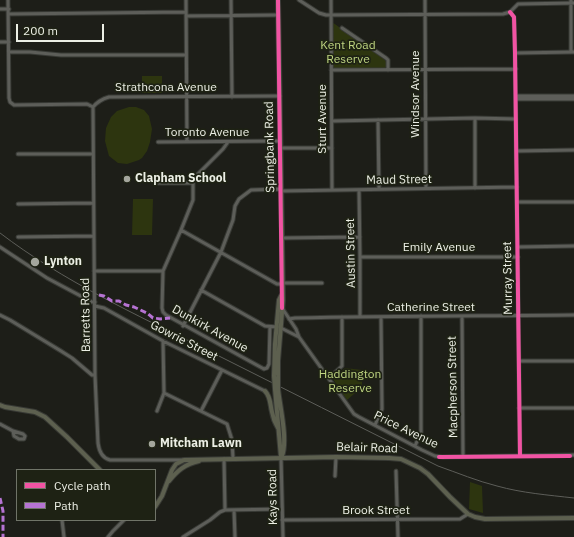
<!DOCTYPE html>
<html>
<head>
<meta charset="utf-8">
<style>
  body { margin:0 }
  #map { position:relative; width:574px; height:537px; overflow:hidden; background:#1d1e18; font-family:"IBM Plex Sans",sans-serif }
  canvas { display:block }
  .legend { position:absolute; left:16px; top:469px; width:140px; height:52px; box-sizing:border-box; background:#1e2214; border:1px solid #707468; margin:0; padding:5px 7px; list-style:none; font-size:12px; color:#ecefe5 }
  .legend li { display:flex; align-items:center; gap:8px; height:20px }
  .legend b { width:20px; border:1px solid #707468 }
  .scale { position:absolute; left:16px; top:24px; width:88px; height:18px; box-sizing:border-box; border:2px solid #ecefe5; border-top:0; padding-left:5px; font-size:12px; line-height:14px; white-space:nowrap; color:#ecefe5; -webkit-text-stroke:3px #1e2214; paint-order:stroke }
</style>
</head>
<body>
<div id="map">
<canvas width="574" height="537"></canvas>
<ul class="legend">
<li><b style="height:5px;background:#f153a3"></b>Cycle path</li>
<li><b style="height:5px;background:#b673d3"></b>Path</li>
</ul>
<div class="scale">200 m</div>
</div>
<script>
const context = document.querySelector('canvas').getContext('2d');
context.lineJoin = 'round';
function fill(path, color) {
  context.fillStyle = color;
  context.fill(path, 'evenodd');
}
function stroke(path, color, width, dash) {
  context.strokeStyle = color;
  context.lineWidth = width;
  context.lineCap = dash ? 'butt' : 'round';
  context.setLineDash(dash || []);
  context.stroke(path);
}
function label(font, color, halo, rows, align = 'center') {
  context.font = font + ' "IBM Plex Sans",sans-serif';
  context.lineWidth = 3.5;
  context.setLineDash([]);
  context.textBaseline = 'middle';
  context.strokeStyle = halo;
  context.fillStyle = color;
  for (const [text, x, y, turn = 0] of rows) {
    context.save();
    context.translate(x, y);
    context.rotate((+turn || 0) * Math.PI / 180);
    context.textAlign = isNaN(turn) ? turn : align;
    if (halo) context.strokeText(text, 0, 0);
    context.fillText(text, 0, 0);
    context.restore();
  }
}
fill(new Path2D(`
  M332 22 384 59 386 61V67L385 68H332Z
  M142 76H162V93H142Z
  M129 107H136L144 110 149 116 152 129 150 142 147 151 142 158 139 160 127 164 118 163 109 156 105 141 106 128 111 117 117 111Z
  M133 199H153L152 235H132Z
  M345 368 362 370V387L347 400 333 379Z
  M470 482 482 486 483 513 469 509Z`), '#2d350f');
const minor = new Path2D(`
  M8 0 9 98 10 102 14 105 87 104 93 107C98 101 102 99 109 97L280 96
  M186 0 187 142
  M231 0 232 97
  M299 0 319 13 326 15 503 14 510 12 518 4 574 3
  M331 0 332 190
  M425 0 426 189
  M571 0V52
  M0 9H9
  M510 12 514 17 515 53 520 456
  M9 14 186 12
  M186 16 278 15
  M342 28 386 58 388 60V70
  M0 42H9
  M9 52H30L61 55H186
  M515 53 574 52
  M331 70 516 69
  M516 96H574
  M516 99H574
  M93 107 95 375 98 443C99 451 102 458 110 460H183
  M475 118V188
  M378 120 379 189
  M332 121 475 118 516 119
  M158 142 280 141
  M228 142 223 149 193 179V200L181 230 163 271 162 308 163 312 166 315 264 369 267 368 269 364 270 327
  M280 148H332
  M517 151 574 150
  M18 154H93
  M158 183H193
  M359 190 360 257V316
  M281 191 517 187
  M517 202H574
  M18 204 93 203
  M181 230 277 284H282
  M18 237 94 236
  M282 238 360 237
  M0 247 47 278 92 302H95
  M518 247 574 246
  M360 257H518
  M94 271H163
  M282 283H322
  M201 290 265 326 277 327
  M95 306 104 308 163 341 265 391
  M282 308 296 329 299 337 354 414 359 417 422 450 435 456 443 457 574 455
  M0 315 10 320 61 351 72 358 92 375H95
  M462 316 463 457
  M289 319 295 318C388 316 481 316 574 315
  M183 326 221 252 233 220 235 206 239 199 251 190 281 189
  M281 328 299 337
  M163 341 164 393 225 423 227 424 232 440 233 458
  M519 361H574
  M329 378 342 366V317
  M519 408H574
  M157 411 164 393
  M201 411 222 370
  M0 424 13 431 23 434 25 436 24 439H19L14 436 13 431
  M375 425 382 409 381 317
  M415 446 421 432V316
  M281 457 283 537
  M396 471 398 537
  M335 476 336 457
  M225 510 282 509
  M234 510 235 537
  M62 520 64 537
  M282 520 460 519 468 514
  M108 537 113 531 124 520
  M183 537 210 520 220 512 225 510 224 459`);
const major = new Path2D(`
  M274 376 275 344 279 300 281 296
  M278 377V361L283 300 278 0
  M275 389 281 457
  M278 389C280 407 288 440 282 456
  M265 391C271 397 270 405 272 412 273 418 275 423 278 428
  M0 405 5 407 35 412 45 417 67 437 100 470
  M169 481C177 471 185 464 199 461
  M155 507 162 496 172 470 176 464 184 460 336 457 389 458 401 459 420 468 428 474 450 497 468 514 475 517 485 519 574 518`);
stroke(minor, '#383a35', 5);
stroke(major, '#383a35', 6);
stroke(minor, '#5d5e59', 3);
stroke(major, '#5d604f', 4);
stroke(new Path2D(`
  M0 233C63 281 135 314 205 349 283 388 360 427 438 466 458 473 477 481 497 486 522 493 548 495 574 498`), '#5d5e59', 1);
const majorBridge = new Path2D(`
  M274 376 275 389
  M278 377V389`);
stroke(majorBridge, '#383a35', 6, []);
stroke(majorBridge, '#5d604f', 4);
stroke(new Path2D(`
  M99 295 104 296 112 301H119L126 305 134 307 147 313 153 318 160 319 170 318
  M0 498 3 511V537`), '#b673d3', 3, [6, 3]);
stroke(new Path2D(`
  M278 0 282 308
  M510 12 514 17 515 53 520 456
  M439 457 570 456`), '#f153a3', 4);
for (const [x, y, r, color] of [
  [127,179,4,"#a4a69d"],
  [35,262,5,"#a4a69d"],
  [152,444,4,"#a4a69d"]
]) {
  const dot = new Path2D();
  dot.arc(x, y, r, 0, 2 * Math.PI);
  context.fillStyle = color;
  context.fill(dot);
  stroke(dot, '#1e2214', 1.5);
}
label('12px', '#bfd581', '#1e2214', [
  ["Kent Road",348,46],
  ["Reserve",348,60],
  ["Haddington",350,375],
  ["Reserve",350,389]
]);
label('12px', '#ecefe5', '#1e2214', [
  ["Strathcona Avenue",166,88],
  ["Windsor Avenue",416,94,-90],
  ["Sturt Avenue",323,119,-90],
  ["Toronto Avenue",207,133],
  ["Springbank Road",270,147,-91],
  ["Maud Street",399,180,-1],
  ["Emily Avenue",439,248],
  ["Austin Street",351,253,-91],
  ["Murray Street",508,278,-91],
  ["Catherine Street",431,308],
  ["Barretts Road",86,315,-91],
  ["Dunkirk Avenue",210,329,29],
  ["Gowrie Street",184,341,27],
  ["Macpherson Street",453,387,-91],
  ["Price Avenue",406,430,26],
  ["Belair Road",367,448,2],
  ["Kays Road",273,497,-91],
  ["Brook Street",376,511]
]);
label('bold 12px', '#ecefe5', '#1e2214', [
  ["Clapham School",135,179],
  ["Lynton",44,262],
  ["Mitcham Lawn",160,444]
], 'left');
</script>
</body>
</html>
